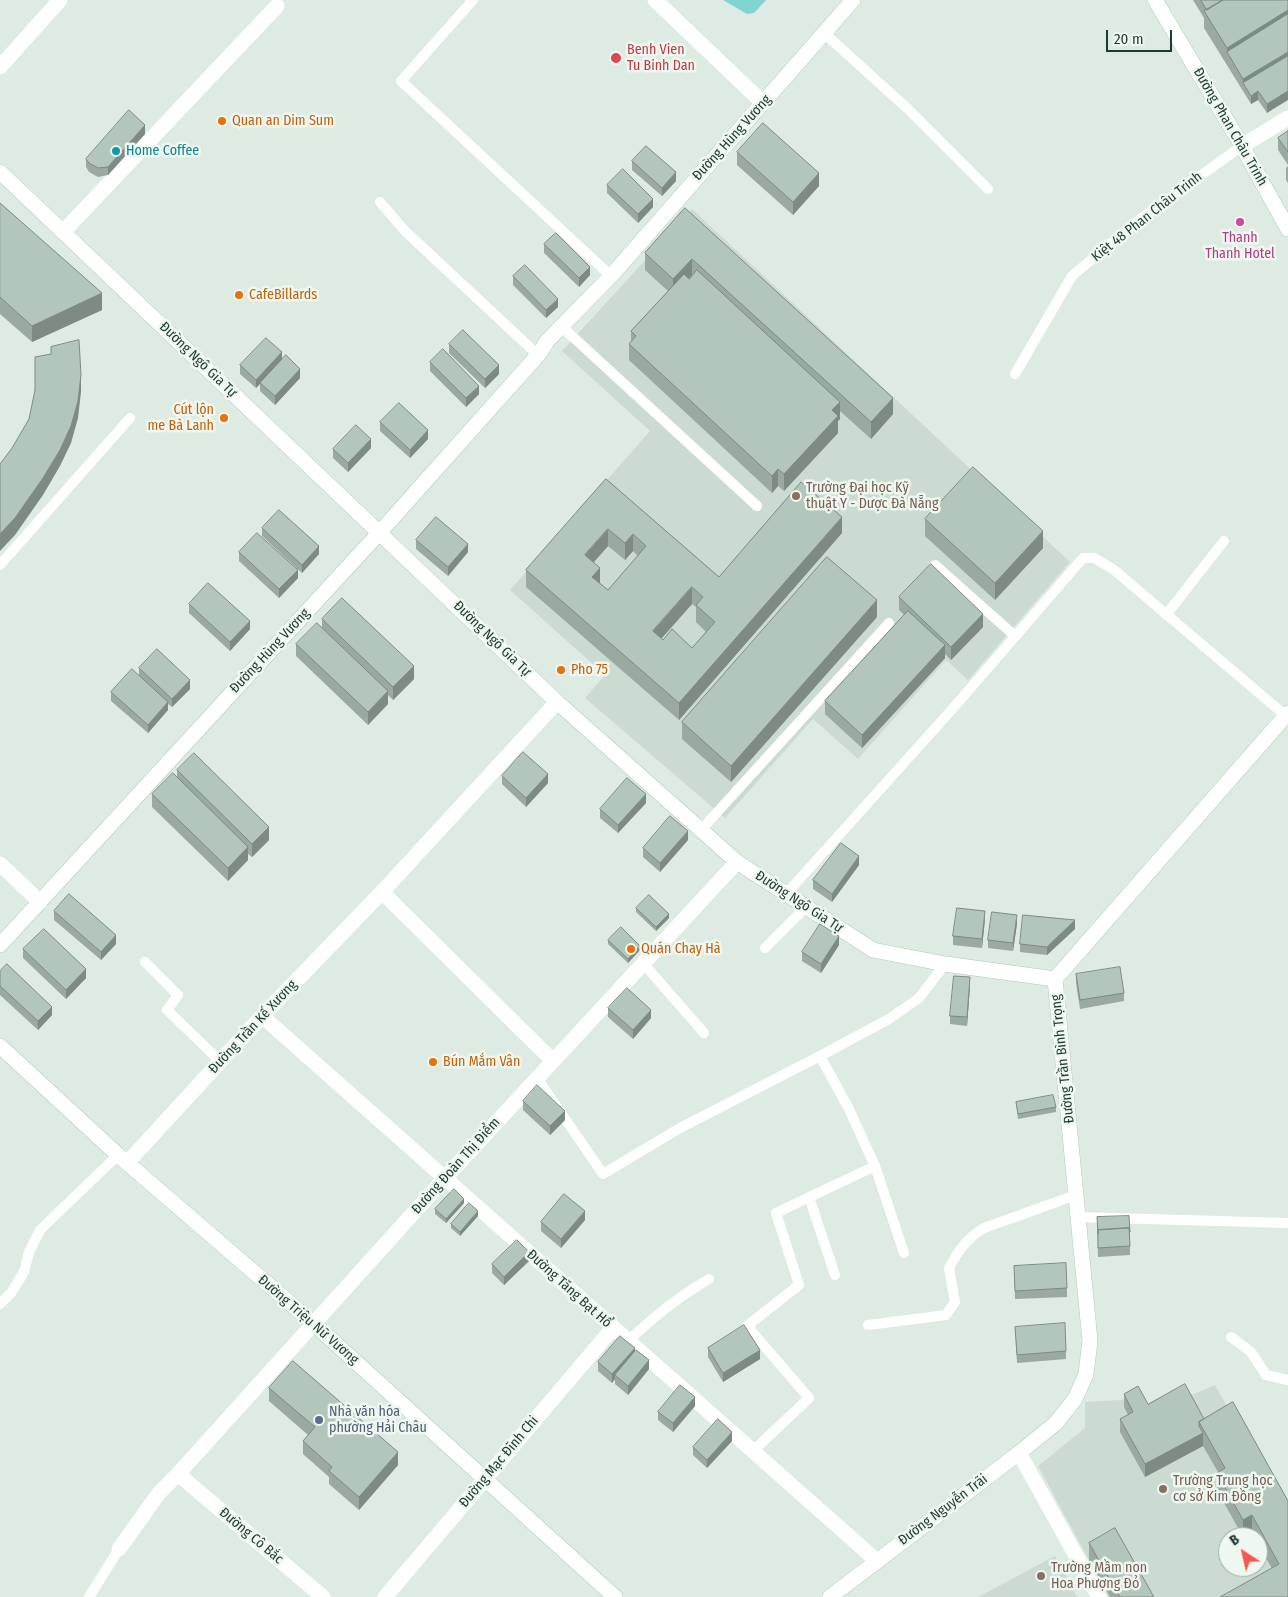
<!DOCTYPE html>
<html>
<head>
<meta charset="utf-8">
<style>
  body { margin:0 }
  #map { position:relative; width:1288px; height:1597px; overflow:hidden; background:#deebe3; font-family:"Fira Sans Condensed",sans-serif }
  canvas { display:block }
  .north { position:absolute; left:1218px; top:1527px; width:50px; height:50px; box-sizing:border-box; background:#eff7f1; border:1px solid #9caca3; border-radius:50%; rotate:325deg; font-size:14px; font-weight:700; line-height:20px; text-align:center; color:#1f3b2e }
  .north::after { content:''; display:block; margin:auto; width:18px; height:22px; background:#fa564d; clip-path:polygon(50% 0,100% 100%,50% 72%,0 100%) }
  .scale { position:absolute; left:1106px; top:30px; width:66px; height:22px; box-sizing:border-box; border:2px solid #1f3b2e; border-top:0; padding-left:6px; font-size:15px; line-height:18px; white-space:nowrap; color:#1f3b2e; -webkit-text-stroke:4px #eff7f1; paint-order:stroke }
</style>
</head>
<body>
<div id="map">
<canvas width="1288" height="1597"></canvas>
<div class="north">B</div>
<div class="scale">20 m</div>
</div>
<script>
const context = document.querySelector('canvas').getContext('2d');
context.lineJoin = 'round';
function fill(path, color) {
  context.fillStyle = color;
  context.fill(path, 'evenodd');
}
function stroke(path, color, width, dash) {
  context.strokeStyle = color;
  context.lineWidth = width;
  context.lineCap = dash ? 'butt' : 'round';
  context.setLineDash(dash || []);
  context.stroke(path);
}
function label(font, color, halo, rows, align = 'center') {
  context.font = font + ' "Fira Sans Condensed",sans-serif';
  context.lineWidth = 5;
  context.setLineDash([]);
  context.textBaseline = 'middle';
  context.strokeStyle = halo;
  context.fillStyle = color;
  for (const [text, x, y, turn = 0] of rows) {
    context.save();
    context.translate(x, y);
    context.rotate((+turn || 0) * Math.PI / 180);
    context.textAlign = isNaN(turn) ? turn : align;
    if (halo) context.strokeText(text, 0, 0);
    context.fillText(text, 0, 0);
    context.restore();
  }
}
fill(new Path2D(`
  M692 209 1070 562 968 680 946 660 858 759 813 719 725 818 585 698 605 675 510 590 650 431 562 351Z
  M1215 1385 1288 1513V1597H1109L1038 1466 1085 1428V1402L1138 1399 1159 1409ZM1228 1537H1258V1567H1228Z
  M1055 1556 1077 1597H978Z`), '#ccdbd1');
fill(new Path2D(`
  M723 0H766L754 13 747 14Z`), '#82d4d0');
const secondary = new Path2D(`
  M1155 0 1242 146 1288 229
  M0 172 557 702 737 862 873 950 945 964 1055 979
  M0 945 380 532 538 355 548 340 611 276 853 0
  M0 1046 118 1155 314 1324 615 1597
  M830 1597 1019 1453 1056 1423 1075 1399 1086 1374 1090 1341 1055 979 1288 713`);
stroke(secondary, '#b1cbbc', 16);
stroke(new Path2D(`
  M473 0 401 81 611 276
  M824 33 909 110 988 189
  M380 202 405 231 538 355
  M561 326 757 506
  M1015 374 1072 276 1136 222 1242 146
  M0 565 130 418
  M935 565 1015 636
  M1166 615 1224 541
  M701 830 889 623
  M787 893 955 706 1083 558H1094L1113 569 1286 716
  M765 948 806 907
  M145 962 178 995 167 1010 220 1061
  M643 963 704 1033
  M820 1056 889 1019 919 998 945 964
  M537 1078 603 1174 680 1128 820 1056 848 1107 875 1166 904 1253
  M809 1197 835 1275
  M1078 1217 1288 1223
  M0 1304 11 1293 24 1272 29 1252 40 1230 118 1155
  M868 1325 946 1315 955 1302 949 1268C958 1251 967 1238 984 1228L1076 1195
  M1231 1337 1251 1352 1266 1375 1288 1380
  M628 1341C656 1315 677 1298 709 1279
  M753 1451 809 1398 747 1326 799 1285 776 1213 875 1166
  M89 1597 119 1549`), '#fff', 10);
stroke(new Path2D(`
  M655 0 763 103
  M0 67 60 0
  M1242 146 1288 118
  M63 232 277 6
  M0 864 40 902
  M382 892 553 1061
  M262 1016 877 1561
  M127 1163 262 1016 382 892 557 702
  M1019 1453 1099 1597
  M178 1474 323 1597
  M119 1549 159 1493 178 1474 445 1178 737 862
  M385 1597 613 1328`), '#fff', 15);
stroke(secondary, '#fff', 15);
fill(new Path2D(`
  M1193 0H1288L1267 113 1258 100 1251 104 1204 28V18Z
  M1288 131V165L1278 150V138Z
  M145 134 108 175 98 177 89 172 86 167V159Z
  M737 152 819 186 793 215 737 165Z
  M632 161 676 181 662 196 632 170Z
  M1288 166V183L1286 180V168Z
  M607 185 653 207 638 223 607 193Z
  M0 203 102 310 32 342 0 314Z
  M685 208 893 414 871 439 840 411V419L838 421V433L784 491 778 486 772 493 629 360V344L631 341V331L668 291 645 270V253Z
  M544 244 590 275 579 287 544 253Z
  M513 276 558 307 546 318 513 285Z
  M449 344 499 374 485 388 449 353Z
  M282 360 300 378 275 405 260 391V384L256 388 240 374V365Z
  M430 362 479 394 466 407 430 371Z
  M380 422 428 439 410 458 380 431Z
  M371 448 348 472 333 458V449Z
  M606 479 719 577 842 533 679 720 526 587V570ZM608 546 625 560 633 551 638 556 608 590 600 583 594 562ZM692 604 696 607V622L706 632 692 648 663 640 661 639Z
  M925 519 1043 548 995 600 925 536Z
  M262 528 319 554 302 573 262 536Z
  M416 540 468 552 448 576 416 549Z
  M239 552 298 578 279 598 239 561Z
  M899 597 983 627 951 660 945 654V658L862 748 825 714V701L904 615 899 610Z
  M189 604 250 629 230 651 189 613Z
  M877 617 731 782 682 739V722Z
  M322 619 414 679 393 700 388 695V704L368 725 296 656V644L322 628Z
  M139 668 190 689 172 707 168 704V710L148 733 111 701V692L139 676Z
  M177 770 269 840 252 857 248 854V860L228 881 152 807V794L177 777Z
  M502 776 548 783 526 807 502 784Z
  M646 803 618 833 600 818V809Z
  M688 840 660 872 643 857V848Z
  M859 865 832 902 813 889V880Z
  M636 908 669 918 656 931 636 912Z
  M54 911 116 944 101 960 54 920Z
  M985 919 982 948 953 945V936Z
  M1017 924 1013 951 988 948V940Z
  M1075 929 1047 955 1020 952V944Z
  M608 940 640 950 628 963 608 944Z
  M839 945 821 973 802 961V952Z
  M23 949 86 978 66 999 23 958Z
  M0 971 52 1015 38 1030 0 995Z
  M1076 974 1124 993V1001L1080 1009 1076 983Z
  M970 986 967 1026 950 1024V1016Z
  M608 1008 651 1018 633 1039 608 1017Z
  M523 1101 565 1120 550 1135 523 1110Z
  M1016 1102 1056 1107V1112L1018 1119Z
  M464 1203 446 1223 435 1214V1209Z
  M478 1216 460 1236 451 1228V1224Z
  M1097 1217 1130 1232V1255L1098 1257Z
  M585 1220 561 1248 541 1231V1222Z
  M529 1261 504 1285 492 1273V1264Z
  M1014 1266 1067 1288V1297L1015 1299Z
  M1015 1327 1066 1351V1359L1017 1363Z
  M708 1348 760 1359 723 1382 708 1357Z
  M635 1352 649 1369 628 1395 615 1384V1379L612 1383 598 1371V1362Z
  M269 1388 398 1465 359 1510 329 1484V1477L303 1454V1441L308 1435 269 1401Z
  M1124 1394 1148 1404 1204 1419 1233 1402 1288 1597 1258 1544V1537H1254L1252 1532 1243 1537 1217 1490V1473L1218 1472 1203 1446 1145 1477 1120 1432V1419L1128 1415 1124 1407Z
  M695 1406 673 1432 658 1420V1412Z
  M732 1441 707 1468 693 1455V1447Z
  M1089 1543 1154 1597H1110L1089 1560Z`), '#9aaaa1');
fill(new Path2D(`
  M1288 10V27L1227 52V48Z
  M1288 52V65L1243 83V79Z
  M1258 91V100L1251 104V96Z
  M1288 91V100L1267 113V104Z
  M145 125V134L108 175V167Z
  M676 172V181L662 196V188Z
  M819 173V186L793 215V202Z
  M653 199V207L638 223V214Z
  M692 259V275L673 296V279Z
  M590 267V275L579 287V278Z
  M102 293V310L32 342V326Z
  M558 299V307L546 318V310Z
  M282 352V361L256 388V380Z
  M499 365V374L485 388V379Z
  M300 369V378L275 405V396Z
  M81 375V392L78 418 71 443 60 466 43 495 15 535 0 551V534Z
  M479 386V394L466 407V398Z
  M893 398V414L871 439V422Z
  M840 402V419L838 421V433L784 491V474L832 410Z
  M428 430V439L410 458V450Z
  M371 439V448L348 472V463Z
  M778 469V486L772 493V476Z
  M842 517V533L679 720V703Z
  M608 529V546L585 572V555Z
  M1043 531V548L995 600V583Z
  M633 534V551L625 560V543Z
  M468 544V552L448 576V567Z
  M319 546V554L302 573V565Z
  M600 568V585L592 577Z
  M298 570V578L279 598V589Z
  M692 587V604L653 648V631Z
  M877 600V617L731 782V766Z
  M983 614V627L951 660V647Z
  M250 621V629L230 651V642Z
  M945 645V658L862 748V735Z
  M414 666V679L393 700V687Z
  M190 680V689L172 707V699Z
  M388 691V704L368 725V712Z
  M168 702V710L148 733V725Z
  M548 774V783L526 807V798Z
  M646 794V803L618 833V825Z
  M269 827V840L252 857V844Z
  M688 831V840L660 872V863Z
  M248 847V860L228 881V868Z
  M859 856V865L832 902V894Z
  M985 911V919L982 948V939Z
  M669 914V918L656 931V927Z
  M1017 915V924L1013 951V943Z
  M1075 920V929L1047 955V947Z
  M116 935V944L101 960V952Z
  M839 936V945L821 973V964Z
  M640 946V950L628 963V959Z
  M86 969V978L66 999V990Z
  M970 977V986L967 1026V1017Z
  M52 1007V1015L38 1030V1021Z
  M651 1010V1018L633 1039V1030Z
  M565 1111V1120L550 1135V1126Z
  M464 1199V1203L446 1223V1219Z
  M478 1211V1216L460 1236V1232Z
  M585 1211V1220L561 1248V1239Z
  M529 1252V1261L504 1285V1277Z
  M635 1348V1357L615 1375V1379L612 1383V1374Z
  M760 1350V1359L723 1382V1373Z
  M649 1360V1369L628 1395V1386Z
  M695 1397V1406L673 1432V1423Z
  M732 1432V1441L707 1468V1460Z
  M1203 1433V1446L1145 1477V1464Z
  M398 1452V1465L359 1510V1497Z
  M1252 1515V1532L1243 1537V1520Z`), '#7d8b83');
const building = new Path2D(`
  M1201 0H1223L1207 10Z
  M1223 0H1288V10L1227 48 1204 11Z
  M1288 14V52L1243 79 1227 52Z
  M1288 56V91L1267 104 1258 91 1251 96 1243 83Z
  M129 110 145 125 108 167 98 168 89 163 86 159Z
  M763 123 819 173 793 202 737 152Z
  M1288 131V152L1278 138Z
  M646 146 676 172 662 188 632 161Z
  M623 169 653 199 638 214 607 185Z
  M0 203 102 293 32 326 0 297Z
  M685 208 893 398 871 422 692 259 673 279 645 253Z
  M556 233 590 267 579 278 544 244Z
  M525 265 558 299 546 310 513 276Z
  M697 270 840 402 832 410 838 416 784 474 778 469 772 476 629 344 636 336 631 331 684 274 689 279Z
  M463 330 499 365 485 379 449 344Z
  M266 338 282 352 256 380 240 365Z
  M79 340 81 375 78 401 71 426 60 450 43 478 15 518 0 534V464L12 448 29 419 35 390V357L51 354V347Z
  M443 349 479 386 466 398 430 362Z
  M286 355 300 369 275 396 260 383Z
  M399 403 428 430 410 450 380 422Z
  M356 425 371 439 348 463 333 449Z
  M973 467 1043 531 995 583 925 519Z
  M606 479 719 577 801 482 842 517 679 703 526 570ZM608 529 625 543 633 534 646 546 608 590 592 577 600 568 585 555ZM692 587 703 597 696 605 715 622 692 648 672 629 663 640 653 631Z
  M279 510 319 546 302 565 262 528Z
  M436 517 468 544 448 567 416 540Z
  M257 533 298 570 279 589 239 552Z
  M827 557 877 600 731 766 682 722Z
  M931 564 983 614 951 647 899 597Z
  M208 583 250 621 230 642 189 604Z
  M342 598 414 666 393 687 322 619Z
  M908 611 945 645 862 735 825 701Z
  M317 623 388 691 368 712 296 644Z
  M157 649 190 680 172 699 139 668Z
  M132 669 168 702 148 725 111 692Z
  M523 752 548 774 526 798 502 776Z
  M194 753 269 827 252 844 177 770Z
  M173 773 248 847 228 868 152 794Z
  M627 778 646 794 618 825 600 809Z
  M670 816 688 831 660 863 643 848Z
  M841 843 859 856 832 894 813 880Z
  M69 894 116 935 101 952 54 911Z
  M649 895 669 914 656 927 636 908Z
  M957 908 985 911 982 939 953 936Z
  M992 912 1017 915 1013 943 988 940Z
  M1023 915 1075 920 1047 947 1020 944Z
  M820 924 839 936 821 964 802 952Z
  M621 927 640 946 628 959 608 940Z
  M44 929 86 969 66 990 23 949Z
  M7 964 52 1007 38 1021 0 986V971Z
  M1120 967 1124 993 1080 1000 1076 974Z
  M954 976 970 977 967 1017 950 1016Z
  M627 988 651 1010 633 1030 608 1008Z
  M537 1085 565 1111 550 1126 523 1101Z
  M1053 1095 1056 1107 1018 1114 1016 1102Z
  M454 1189 464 1199 446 1219 435 1209Z
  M564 1194 585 1211 561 1239 541 1222Z
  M469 1203 478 1211 460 1232 451 1224Z
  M1129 1216 1130 1232 1129 1228 1098 1230V1234L1097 1217Z
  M1129 1228 1130 1246 1098 1248V1230Z
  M517 1240 529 1252 504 1277 492 1264Z
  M1066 1263 1067 1288 1015 1291 1014 1266Z
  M1065 1323 1066 1351 1017 1355 1015 1327Z
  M744 1325 760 1350 723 1373 708 1348Z
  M620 1336 635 1348 612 1374 598 1362Z
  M636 1350 649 1360 628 1386 615 1375Z
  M293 1361 398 1452 359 1497 329 1471 332 1467 303 1441 315 1427 269 1388Z
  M1185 1384 1204 1419 1199 1422V1426L1203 1433 1145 1464 1120 1419 1133 1412 1124 1394 1138 1386 1148 1404Z
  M680 1385 695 1397 673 1423 658 1412Z
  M1233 1402 1288 1501V1597H1220L1279 1564 1252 1515 1243 1520 1217 1473 1225 1468 1199 1422Z
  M718 1419 732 1432 707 1460 693 1447Z
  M1115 1528 1154 1597H1120L1089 1543Z`);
fill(building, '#b3c6bb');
stroke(building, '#7d8b83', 1);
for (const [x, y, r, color] of [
  [616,58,6,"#e0444e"],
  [222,121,5,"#e8710a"],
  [116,151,5,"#0f9aa8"],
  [1240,222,5,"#d1479c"],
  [239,295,5,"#e8710a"],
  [224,418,5,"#e8710a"],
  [796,496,5,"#8d6e63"],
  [561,670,5,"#e8710a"],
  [631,949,5,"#e8710a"],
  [433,1062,5,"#e8710a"],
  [319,1420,5,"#5c6f8a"],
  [1163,1489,5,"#8d6e63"],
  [1041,1576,5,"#8d6e63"]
]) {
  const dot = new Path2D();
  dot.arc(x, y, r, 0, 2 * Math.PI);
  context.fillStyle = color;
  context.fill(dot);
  stroke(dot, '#eff7f1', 2);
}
label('14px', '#be3a42', '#eff7f1', [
  ["Benh Vien",627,50],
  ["Tu Binh Dan",627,66]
], 'left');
label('14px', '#c56008', '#eff7f1', [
  ["Quan an Dim Sum",232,121],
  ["CafeBillards",249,295],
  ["Cút lộn",214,410,"right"],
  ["me Bà Lanh",214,426,"right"],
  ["Pho 75",571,670],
  ["Quán Chay Hà",641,949],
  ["Bún Mắm Vân",443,1062]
], 'left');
label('14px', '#1f3b2e', '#eff7f1', [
  ["Đường Phan Châu Trinh",1230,127,60],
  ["Đường Hùng Vương",732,138,-48],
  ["Kiệt 48 Phan Châu Trinh",1147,217,-38],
  ["Đường Ngô Gia Tự",198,360,44],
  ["Đường Ngô Gia Tự",492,639,44],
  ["Đường Hùng Vương",270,651,-47],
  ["Đường Ngô Gia Tự",799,902,33],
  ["Đường Trần Kế Xương",253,1027,-47],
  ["Đường Trần Bình Trọng",1063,1059,-96],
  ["Đường Đoàn Thị Điểm",456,1166,-48],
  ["Đường Tăng Bạt Hổ",569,1289,42],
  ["Đường Triệu Nữ Vương",308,1320,41],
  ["Đường Mạc Đĩnh Chi",499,1462,-50],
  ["Đường Nguyễn Trãi",943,1510,-37],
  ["Đường Cô Bắc",251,1536,40]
]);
label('14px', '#0d838f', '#eff7f1', [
  ["Home Coffee",126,151]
], 'left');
label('14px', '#b23c85', '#eff7f1', [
  ["Thanh",1240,238],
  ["Thanh Hotel",1240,254]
]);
label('14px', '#785e54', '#eff7f1', [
  ["Trường Đại học Kỹ",806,488],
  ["thuật Y - Dược Đà Nẵng",806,504],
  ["Trường Trung học",1173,1481],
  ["cơ sở Kim Đồng",1173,1497],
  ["Trường Mầm non",1051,1568],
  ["Hoa Phượng Đỏ",1051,1584]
], 'left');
label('14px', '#4e5e75', '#eff7f1', [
  ["Nhà văn hóa",329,1412],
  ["phường Hải Châu",329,1428]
], 'left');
</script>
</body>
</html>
